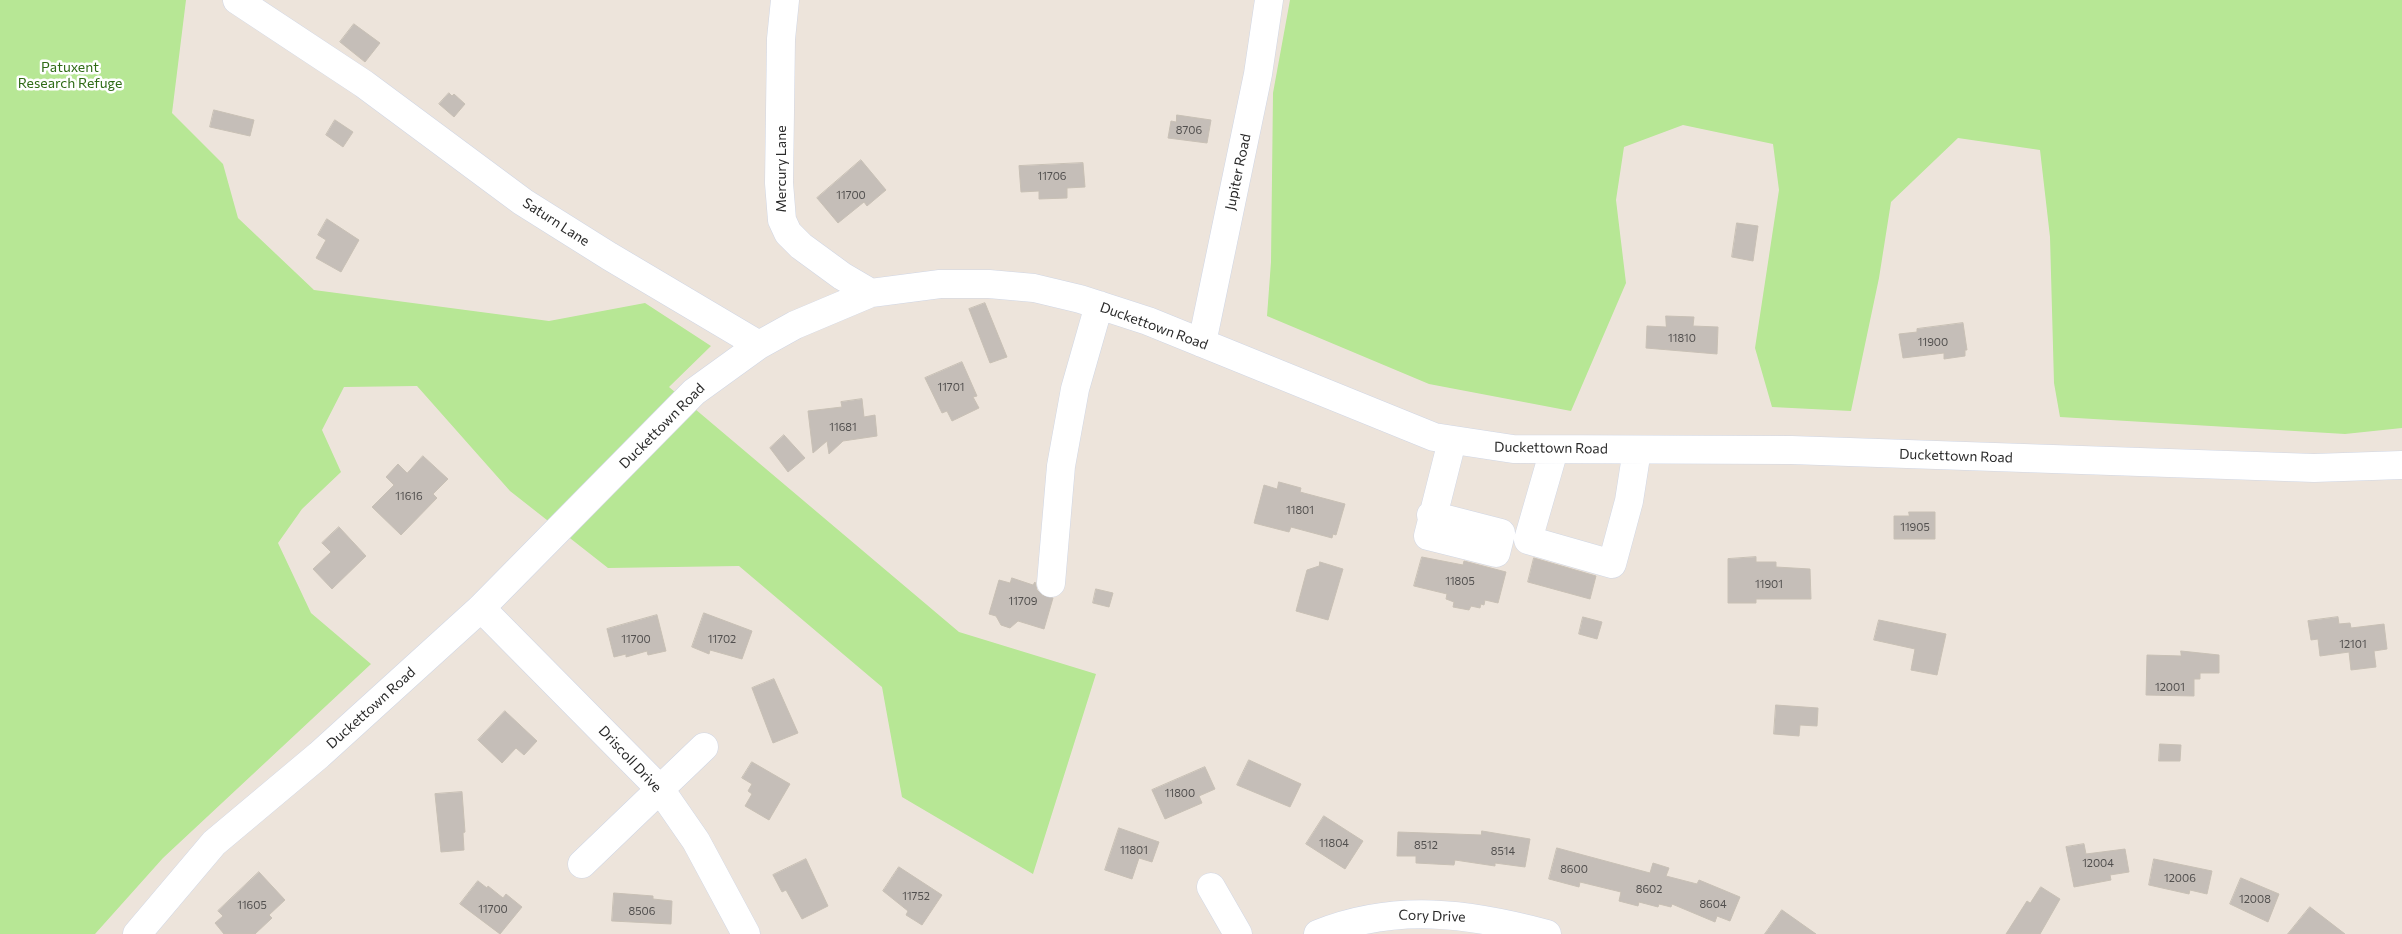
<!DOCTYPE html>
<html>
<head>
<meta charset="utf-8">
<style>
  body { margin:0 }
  canvas { display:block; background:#ede4db }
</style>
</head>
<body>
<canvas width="2402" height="934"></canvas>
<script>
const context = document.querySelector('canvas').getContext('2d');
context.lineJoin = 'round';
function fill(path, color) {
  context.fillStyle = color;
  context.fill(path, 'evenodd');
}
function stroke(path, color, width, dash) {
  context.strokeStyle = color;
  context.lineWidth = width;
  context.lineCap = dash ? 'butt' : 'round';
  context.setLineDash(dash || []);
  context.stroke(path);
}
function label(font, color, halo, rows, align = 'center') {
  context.font = font + ' Commissioner,sans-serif';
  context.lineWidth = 5;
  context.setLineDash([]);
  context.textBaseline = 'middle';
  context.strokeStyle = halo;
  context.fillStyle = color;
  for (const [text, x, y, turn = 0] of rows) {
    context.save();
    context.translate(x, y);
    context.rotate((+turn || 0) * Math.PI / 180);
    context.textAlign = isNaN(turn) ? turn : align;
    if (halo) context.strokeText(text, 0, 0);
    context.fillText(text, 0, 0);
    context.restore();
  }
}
fill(new Path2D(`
  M0 0H186L172 113 223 164 238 218 314 290 549 321 645 303 711 346 669 387 959 632 1096 674 1033 874 902 797 882 687 739 566 608 568 510 491 417 386 344 387 322 430 341 472 302 509 278 543 311 613 371 664 163 858 95 934H0Z
  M1290 0H2402V428L2345 434 2060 417 2054 383 2050 237 2040 150 1958 138 1891 202 1879 278 1851 411 1772 407 1755 348 1779 190 1773 144 1683 125 1624 147 1616 200 1626 283 1571 411 1429 384 1267 316 1271 262 1273 93Z`), '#b7e795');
const building = new Path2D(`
  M354 24 380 43 365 62 340 42Z
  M449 93 452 96 454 94 465 104 454 117 439 104Z
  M214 110 254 120 250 136 210 127Z
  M1177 115 1211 120 1207 143 1168 138 1171 121 1176 122Z
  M335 120 353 132 343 147 326 135Z
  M861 160 886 190 867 206 864 202 838 223 817 198Z
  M1083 163 1085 187 1067 188V198L1039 199V191L1021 192 1019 166Z
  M327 219 359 240 341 272 316 258 326 240 318 235Z
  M1737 223 1758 226 1753 261 1732 257Z
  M985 303 1007 357 990 363 969 309Z
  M1666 316 1694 317 1693 326 1718 327 1717 354 1646 348 1647 326 1666 327Z
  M1963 323 1967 350H1965V356L1944 359V353L1903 358 1899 334 1917 332V329Z
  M962 362 977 396 973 397 979 408 952 421 947 411 942 413 925 378Z
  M862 399 864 417 875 415 877 436 843 441 829 454 827 441 813 453 808 411 842 407 841 402Z
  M784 435 805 458 788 472 770 448Z
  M423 456 448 479 433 494 437 498 401 535 372 507 394 485 386 477 398 464 407 473Z
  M1279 482 1301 488 1300 492 1345 504 1336 535 1333 534 1332 538 1291 527 1289 532 1254 523 1264 485 1277 489Z
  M1909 512H1935V539H1894V516H1909Z
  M339 527 366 556 332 589 313 569 331 552 322 543Z
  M1422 557 1463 565 1464 561 1506 572 1498 603 1485 600 1484 605 1481 604 1480 608 1471 606 1469 610 1453 607 1454 602 1446 599 1447 594 1414 586Z
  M1756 557V562H1776V567L1810 569 1811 599H1756V603H1728V559Z
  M1534 558 1596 576 1590 599 1528 582Z
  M1320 562 1343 569 1328 620 1296 611 1307 570 1319 566Z
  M1012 578 1033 585 1035 582 1037 590 1042 595 1053 598 1044 629 1018 621 1010 628 1001 625 996 616 989 614 999 580 1010 583Z
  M1096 589 1113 593 1109 607 1093 603Z
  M704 613 752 631 742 659 710 650 709 654 692 647Z
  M657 615 666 651 648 655 647 651 626 657V654L614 657 607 629Z
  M1583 617 1602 622 1597 639 1579 634Z
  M2338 617 2339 624 2350 623 2351 628 2384 624 2387 649 2374 651 2376 667 2351 670 2349 652 2320 656 2318 639 2311 640 2308 621Z
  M1879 620 1946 634 1937 675 1911 670 1915 649 1874 640Z
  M2181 651 2219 655V673H2200V679H2194V696L2146 695 2147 655 2181 656Z
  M774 679 798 733 773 743 752 688Z
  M1776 705 1818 708 1817 726 1800 725 1799 736 1774 734Z
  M505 711 537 741 524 755 516 748 502 763 478 740Z
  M2160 744 2181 745 2180 761H2159Z
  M1249 760 1301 784 1290 807 1237 785Z
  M752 762 790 784 769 820 745 806 752 794 748 791 752 784 742 778Z
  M1205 767 1215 789 1199 796 1202 803 1165 819 1152 790Z
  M462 792 465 832 463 833 464 850 441 852 435 794Z
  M1324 816 1363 841 1345 869 1306 844Z
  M1119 828 1159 842 1152 862 1139 858 1132 879 1105 870Z
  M1482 831 1530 839 1525 867 1495 863V866L1455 860 1454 865 1416 863V856H1397L1398 832 1481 835Z
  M2084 844 2086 854 2125 849 2129 872 2110 875 2111 880 2074 887 2066 847Z
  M1557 848 1650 873 1653 863 1669 868 1666 876 1697 884 1699 880 1740 897 1730 921 1717 916 1715 922 1672 904 1671 907 1659 904 1658 907 1639 902 1638 906 1619 901 1621 892 1580 882 1579 887 1549 879Z
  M806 859 828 906 802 919 786 890 782 892 773 875Z
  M2154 859 2212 871 2207 894 2190 890 2189 894 2149 885Z
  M899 867 942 895 922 925 906 915 908 911 883 891Z
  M259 872 285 900 269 915 272 918 255 934H224L215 923 223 916 218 911Z
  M2241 878 2279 894 2268 922 2230 904Z
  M478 881 487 888 488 886 503 898 506 894 522 907 500 934 460 904Z
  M2041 887 2060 899 2040 934H2006L2027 901 2030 903Z
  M614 893 653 896V899L672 901 671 924 612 921Z
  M2310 907 2345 934H2288Z
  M1782 910 1816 934H1765Z`);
fill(building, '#c5beb8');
stroke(building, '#c8c0b5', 1);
const minor = new Path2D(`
  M237 0 364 84 523 202 609 256 759 345
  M785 0 781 39 779 183 782 220 788 233 801 246 842 276 871 293
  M1202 343 1258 74 1269 0
  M1554 450 1528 540 1612 564 1629 501 1637 450
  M1431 515 1501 533 1496 553 1428 536 1452 441
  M1051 583 1061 466 1075 389 1099 305
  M481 608 660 789 696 841 746 934
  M582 864 704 747
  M1211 887 1238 934
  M137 934 214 843 319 755 481 608 694 392 759 345 795 325 871 293 940 284H989L1034 288 1080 299 1148 321 1434 437 1513 449 1791 450 2314 468 2402 465
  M1318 934C1395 903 1469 913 1547 934`);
stroke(minor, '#d0d6e4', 29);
stroke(minor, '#fff', 28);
label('11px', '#514f4e', null, [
  ["8706",1189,130],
  ["11706",1052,176],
  ["11700",851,195],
  ["11810",1682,338],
  ["11900",1933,342],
  ["11701",951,387],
  ["11681",843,427],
  ["11616",409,496],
  ["11801",1300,510],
  ["11905",1915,527],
  ["11805",1460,581],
  ["11901",1769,584],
  ["11709",1023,601],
  ["11700",636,639],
  ["11702",722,639],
  ["12101",2353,644],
  ["12001",2170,687],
  ["11800",1180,793],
  ["11804",1334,843],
  ["8512",1426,845],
  ["11801",1134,850],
  ["8514",1503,851],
  ["12004",2098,863],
  ["8600",1574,869],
  ["12006",2180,878],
  ["8602",1649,889],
  ["11752",916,896],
  ["12008",2255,899],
  ["8604",1713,904],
  ["11605",252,905],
  ["11700",493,909],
  ["8506",642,911]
]);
label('14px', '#2f6b16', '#fff', [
  ["Patuxent",70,67],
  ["Research Refuge",70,83]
]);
label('14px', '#2a2a2a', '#fff', [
  ["Mercury Lane",781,169,-90],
  ["Jupiter Road",1238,172,-78],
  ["Saturn Lane",556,222,33],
  ["Duckettown Road",1154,326,20],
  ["Duckettown Road",662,426,-45],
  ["Duckettown Road",1551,448,1],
  ["Duckettown Road",1956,456,2],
  ["Duckettown Road",371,708,-42],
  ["Driscoll Drive",630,759,47],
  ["Cory Drive",1432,916,2]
]);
</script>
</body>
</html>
